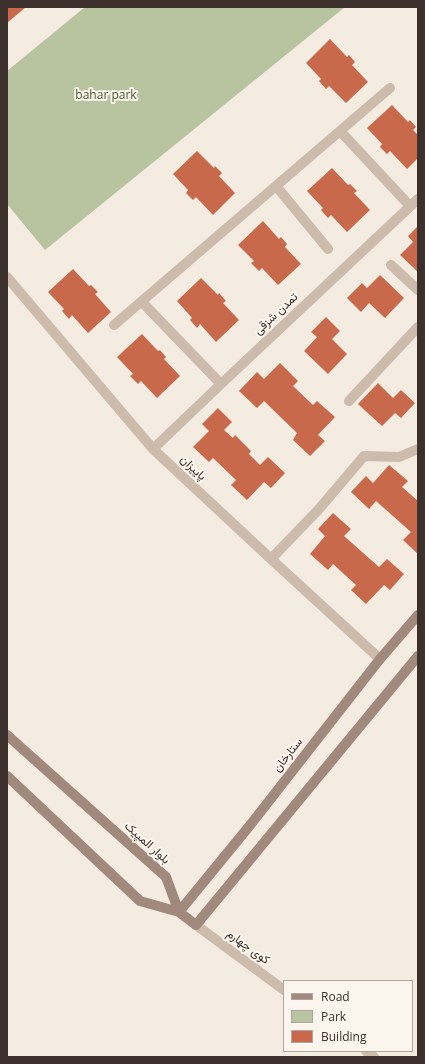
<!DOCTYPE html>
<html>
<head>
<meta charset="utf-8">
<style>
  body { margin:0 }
  #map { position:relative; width:425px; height:1064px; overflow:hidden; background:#f4ebe1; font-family:"Open Sans",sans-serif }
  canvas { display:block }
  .frame { position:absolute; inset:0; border:8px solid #3b302b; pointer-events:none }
  .legend { position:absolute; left:283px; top:980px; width:130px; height:72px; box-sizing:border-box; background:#fbf5ee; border:1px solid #aea6a0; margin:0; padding:5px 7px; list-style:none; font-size:12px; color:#3b302b }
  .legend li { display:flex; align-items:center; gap:8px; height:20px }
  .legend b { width:20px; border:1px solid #aea6a0 }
</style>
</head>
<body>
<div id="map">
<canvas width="425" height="1064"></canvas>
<div class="frame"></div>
<ul class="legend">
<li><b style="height:5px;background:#a18a7d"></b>Road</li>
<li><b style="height:11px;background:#b8c4a0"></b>Park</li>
<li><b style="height:11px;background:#c8694b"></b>Building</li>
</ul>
</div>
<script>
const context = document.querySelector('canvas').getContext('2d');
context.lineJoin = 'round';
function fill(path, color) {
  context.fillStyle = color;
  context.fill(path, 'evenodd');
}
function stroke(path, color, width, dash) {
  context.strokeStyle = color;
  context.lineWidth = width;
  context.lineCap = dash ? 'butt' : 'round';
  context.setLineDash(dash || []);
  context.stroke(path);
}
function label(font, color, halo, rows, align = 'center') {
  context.font = font + ' "Open Sans",Vazirmatn,sans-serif';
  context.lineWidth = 4;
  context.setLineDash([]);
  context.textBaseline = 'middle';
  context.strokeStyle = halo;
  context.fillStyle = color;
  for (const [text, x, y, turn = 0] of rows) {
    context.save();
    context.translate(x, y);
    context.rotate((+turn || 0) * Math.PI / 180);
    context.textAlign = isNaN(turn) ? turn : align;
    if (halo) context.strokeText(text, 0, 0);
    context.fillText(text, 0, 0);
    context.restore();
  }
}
fill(new Path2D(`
  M85 7H345L45 250 7 204V71Z`), '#b8c4a0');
fill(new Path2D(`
  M7 7H26L7 23Z
  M330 39 347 57 349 55 355 62 352 65 368 82 346 103 329 86 326 89 319 81 321 79 306 63Z
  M392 105 408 122 410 120 416 127 413 130 418 135V158L407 169 390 151 387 154 380 147 382 144 367 128Z
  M197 151 214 168 215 166 222 173 219 176 235 193 213 215 196 197 193 200 186 193 188 190 173 174Z
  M332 168 348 185 350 184 357 191 354 193 370 210 347 232 331 215 328 218 321 210 323 208 307 191Z
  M263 221 279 239 281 237 287 244 285 247 301 264 278 285 262 268 259 271 251 263 254 261 238 245Z
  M418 226V272L400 255 413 242 408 236Z
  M73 269 89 286 91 285 98 292 95 294 111 312 88 333 72 315 69 319 62 311 64 309 48 292Z
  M380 275 404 298 385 318 369 303 361 312 347 298 362 283 367 288Z
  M201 278 218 295 219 293 226 301 223 303 239 320 216 342 200 324 197 328 190 320 192 318 177 301Z
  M326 317 340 331 332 339 347 354 328 374 304 351 317 337 311 332Z
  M142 334 158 351 160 350 166 357 164 359 180 376 157 398 141 381 138 384 130 376 133 374 117 357Z
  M280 363 298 381 293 386 313 405 317 401 335 417 318 435 325 441 310 456 293 440 297 433 264 401 257 408 239 391 257 372 264 379Z
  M378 383 393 398 401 390 415 403 401 418 395 413 382 426 358 404Z
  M218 408 232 422 224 430 233 438 235 435 251 451 249 454 260 465 268 457 285 473 271 488 264 482 247 500 231 485 236 480 213 458 209 462 193 447 209 431 202 424Z
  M389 465 408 481 402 487 418 501V554L403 540 411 532 376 501 369 509 351 492 366 476 373 483Z
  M333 513 351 529 344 536 379 567 387 559 404 574 390 590 384 585 366 604 351 590 356 585 333 564 328 570 310 554 325 536 318 529Z`), '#c8694b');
stroke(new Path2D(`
  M340 131 410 206
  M276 186 328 249
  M391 265 418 290
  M7 277 153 449 271 559 380 659
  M142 302 221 384
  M114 325 390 88
  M349 401 418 327
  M153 449 221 384 418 199
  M271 559 319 509 364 456 399 457 418 449
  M196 925 284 990
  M366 1051 374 1057`), '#cdbbac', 10);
stroke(new Path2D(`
  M7 735 166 877 179 912
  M7 776 140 901 179 912 196 925 418 656
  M179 912 251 824 380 659 418 615`), '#a18a7d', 10);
label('12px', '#4a5a2e', '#fbf5ee', [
  ["bahar park",106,96]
]);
label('12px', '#3b302b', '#fbf5ee', [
  ["تمدن شزقی",276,314,-43],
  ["پاییزان",193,468,43],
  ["ستارخان",288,755,-52],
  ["بلوار المپیک",147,843,42],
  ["کوی چهارم",248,947,36]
]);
</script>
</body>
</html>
